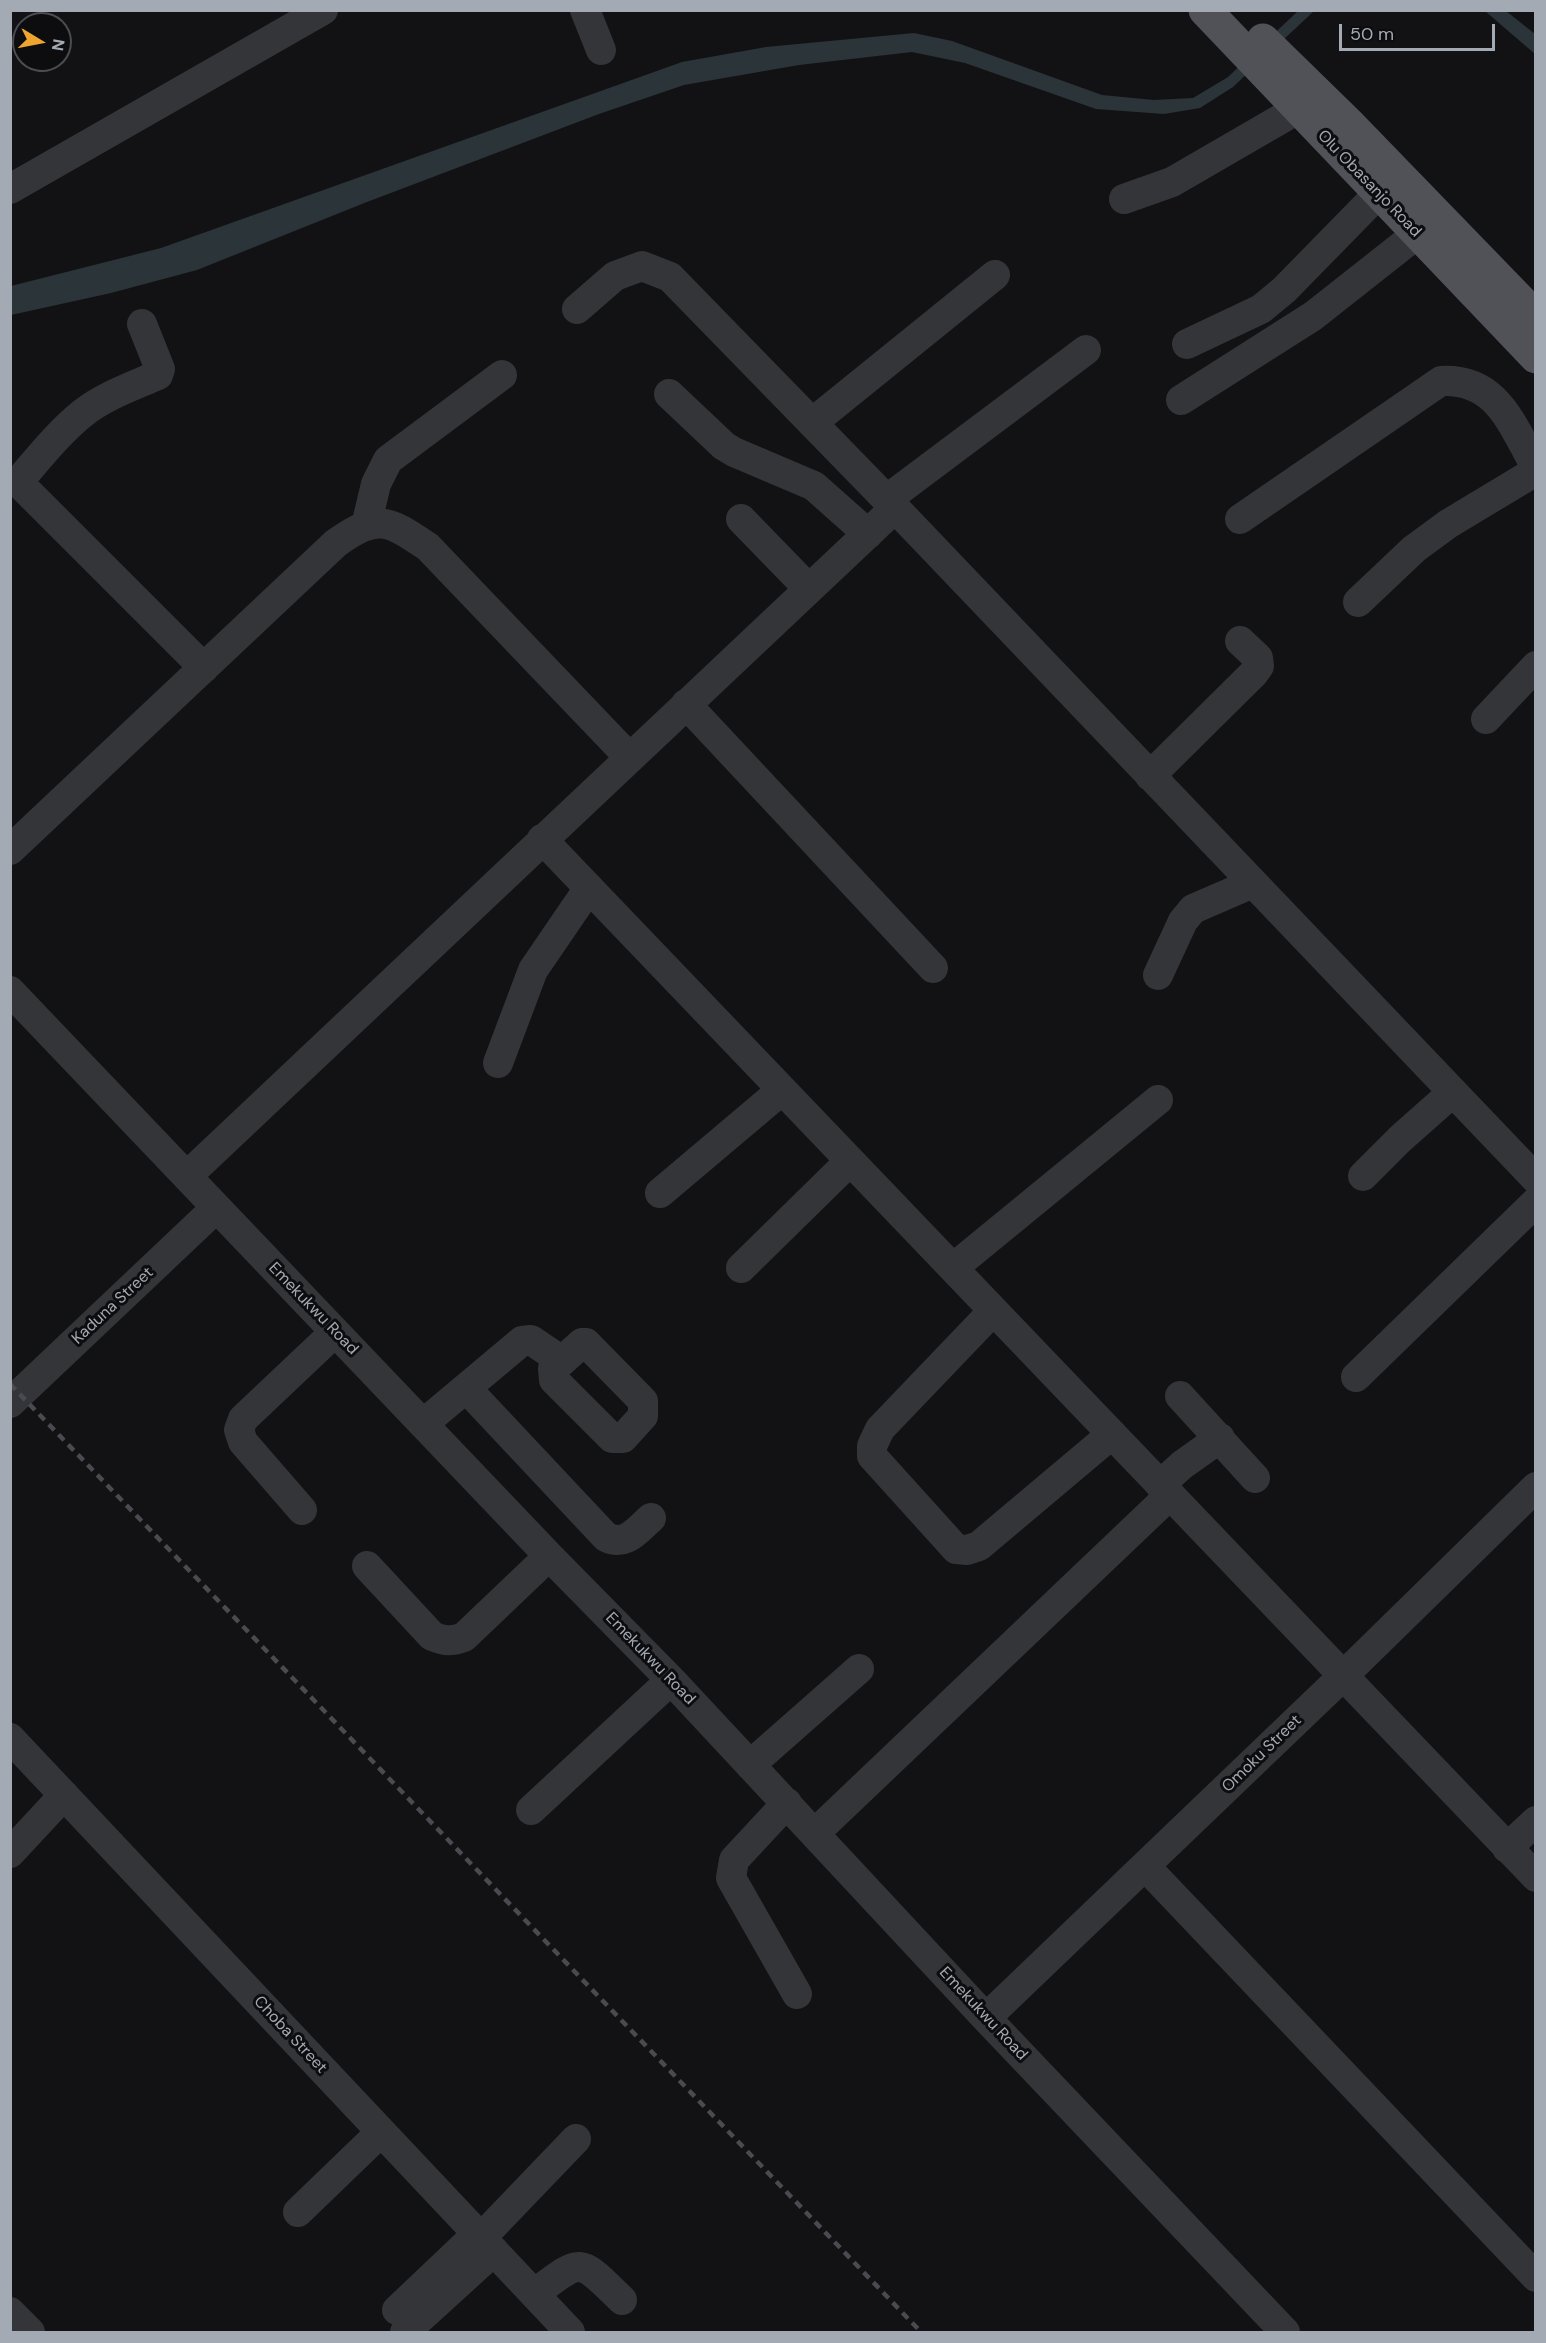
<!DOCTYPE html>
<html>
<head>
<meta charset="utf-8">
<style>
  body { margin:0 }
  #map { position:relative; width:1546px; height:2343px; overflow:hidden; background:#121214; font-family:"DM Sans",sans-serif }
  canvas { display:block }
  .frame { position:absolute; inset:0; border:12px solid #a4aab4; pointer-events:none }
  .north { position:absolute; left:12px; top:12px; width:60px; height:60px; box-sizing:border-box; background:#0d0d0f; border:2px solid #494c51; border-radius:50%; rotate:100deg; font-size:16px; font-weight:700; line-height:24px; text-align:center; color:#a4aab4 }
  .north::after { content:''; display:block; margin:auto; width:21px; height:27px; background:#eda431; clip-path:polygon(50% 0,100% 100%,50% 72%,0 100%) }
  .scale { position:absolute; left:1339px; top:24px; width:156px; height:27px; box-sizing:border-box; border:3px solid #a4aab4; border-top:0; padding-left:8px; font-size:18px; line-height:21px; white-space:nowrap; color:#a4aab4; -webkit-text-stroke:4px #0d0d0f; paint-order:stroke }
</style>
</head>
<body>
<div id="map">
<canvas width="1546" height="2343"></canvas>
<div class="frame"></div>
<div class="north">N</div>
<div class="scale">50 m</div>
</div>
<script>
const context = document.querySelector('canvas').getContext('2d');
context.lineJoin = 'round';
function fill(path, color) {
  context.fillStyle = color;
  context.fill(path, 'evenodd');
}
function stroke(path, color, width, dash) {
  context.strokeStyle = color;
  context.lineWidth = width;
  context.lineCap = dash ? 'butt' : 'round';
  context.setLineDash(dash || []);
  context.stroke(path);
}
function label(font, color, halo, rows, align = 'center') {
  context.font = font + ' "DM Sans",sans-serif';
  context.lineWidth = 6;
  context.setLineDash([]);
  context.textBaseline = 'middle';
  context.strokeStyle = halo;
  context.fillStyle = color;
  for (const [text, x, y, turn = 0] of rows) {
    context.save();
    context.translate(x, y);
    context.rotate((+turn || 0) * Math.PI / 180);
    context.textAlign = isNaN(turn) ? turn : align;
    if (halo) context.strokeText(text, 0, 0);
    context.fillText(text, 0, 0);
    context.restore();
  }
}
fill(new Path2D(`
  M1298 11H1314L1233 87 1200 108 1164 114 1096 109 965 63 912 52 799 65 684 85 599 114 367 202 197 270 111 293 11 315V286L161 248 682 62 766 47 914 33 952 41 1102 95 1154 100 1193 98 1228 77Z
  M1485 11H1506L1535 34V54Z`), '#2b3439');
stroke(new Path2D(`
  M585 10 601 50
  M10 189 323 10
  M1124 199 1172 182 1298 109
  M577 309 615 276 642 266 670 277 895 508 1536 1179
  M1187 344 1261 309 1284 290 1378 194
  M669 394 724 446 734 452 814 486 868 534
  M1181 400 1313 316 1417 234
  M812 423 995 275
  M17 481 204 668
  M18 482C38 459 58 433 83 413 104 396 133 386 158 375L160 369 142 324
  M886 500 1086 350
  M741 519 809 589
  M1240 519 1441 381C1498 378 1512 426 1536 467
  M366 526 376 484 388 460 502 375
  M1358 602 1414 549 1448 524 1536 471
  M686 704 933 968
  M1486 719 1536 666
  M1150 776 1254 673 1259 666 1258 658 1240 641
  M542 839 1536 1877
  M10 850 336 543C378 513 388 520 428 547L629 757
  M1158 975 1183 921 1193 909 1253 883
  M10 991 549 1556 671 1680 986 2018 1285 2332
  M498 1063 533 970 589 888
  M187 1176 895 508
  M1363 1176 1400 1139 1453 1092
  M660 1193 782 1090
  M741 1268 850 1161
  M953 1268 1158 1100
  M993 1311 880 1429 872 1446V1456L956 1549 967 1550 979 1546 1112 1434
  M1356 1377 1536 1202
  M466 1388 606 1537C626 1547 637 1530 651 1518
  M1180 1396 1255 1478
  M10 1403 216 1208
  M423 1424 522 1341 531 1340 562 1361 582 1343H586L643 1401V1416L623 1438H612L554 1380 553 1369 562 1361
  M1160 1485 1182 1465 1220 1438
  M302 1510 243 1442 239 1430 243 1419 335 1332
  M367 1566 432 1636C444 1641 451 1642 464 1637L549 1556
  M10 1738 570 2332
  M750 1765 859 1669
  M787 1803 734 1860 731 1878 797 1994
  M531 1810 671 1680
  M815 1833 1170 1495
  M1507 1848 1536 1821
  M10 1853 64 1795
  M1145 1866 1536 2277
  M986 2018 1343 1676 1536 1487
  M298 2212 381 2132
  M481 2238 576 2139
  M534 2294C583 2257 578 2257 622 2300
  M397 2310 477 2234
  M10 2312 30 2332
  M405 2332 494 2251`), '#333539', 30);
stroke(new Path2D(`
  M1205 10 1536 357
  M1263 40 1348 123 1536 317`), '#505258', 33);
stroke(new Path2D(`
  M10 1384 921 2332`), '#494b50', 4.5, [8, 6]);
label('16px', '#a4aab4', '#0d0d0f', [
  ["Olu Obasanjo Road",1369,184,46],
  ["Kaduna Street",113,1306,-43],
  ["Emekukwu Road",313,1309,46],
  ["Emekukwu Road",650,1659,46],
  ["Omoku Street",1262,1754,-44],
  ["Emekukwu Road",983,2014,47],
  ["Choba Street",290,2035,47]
]);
</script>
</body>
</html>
